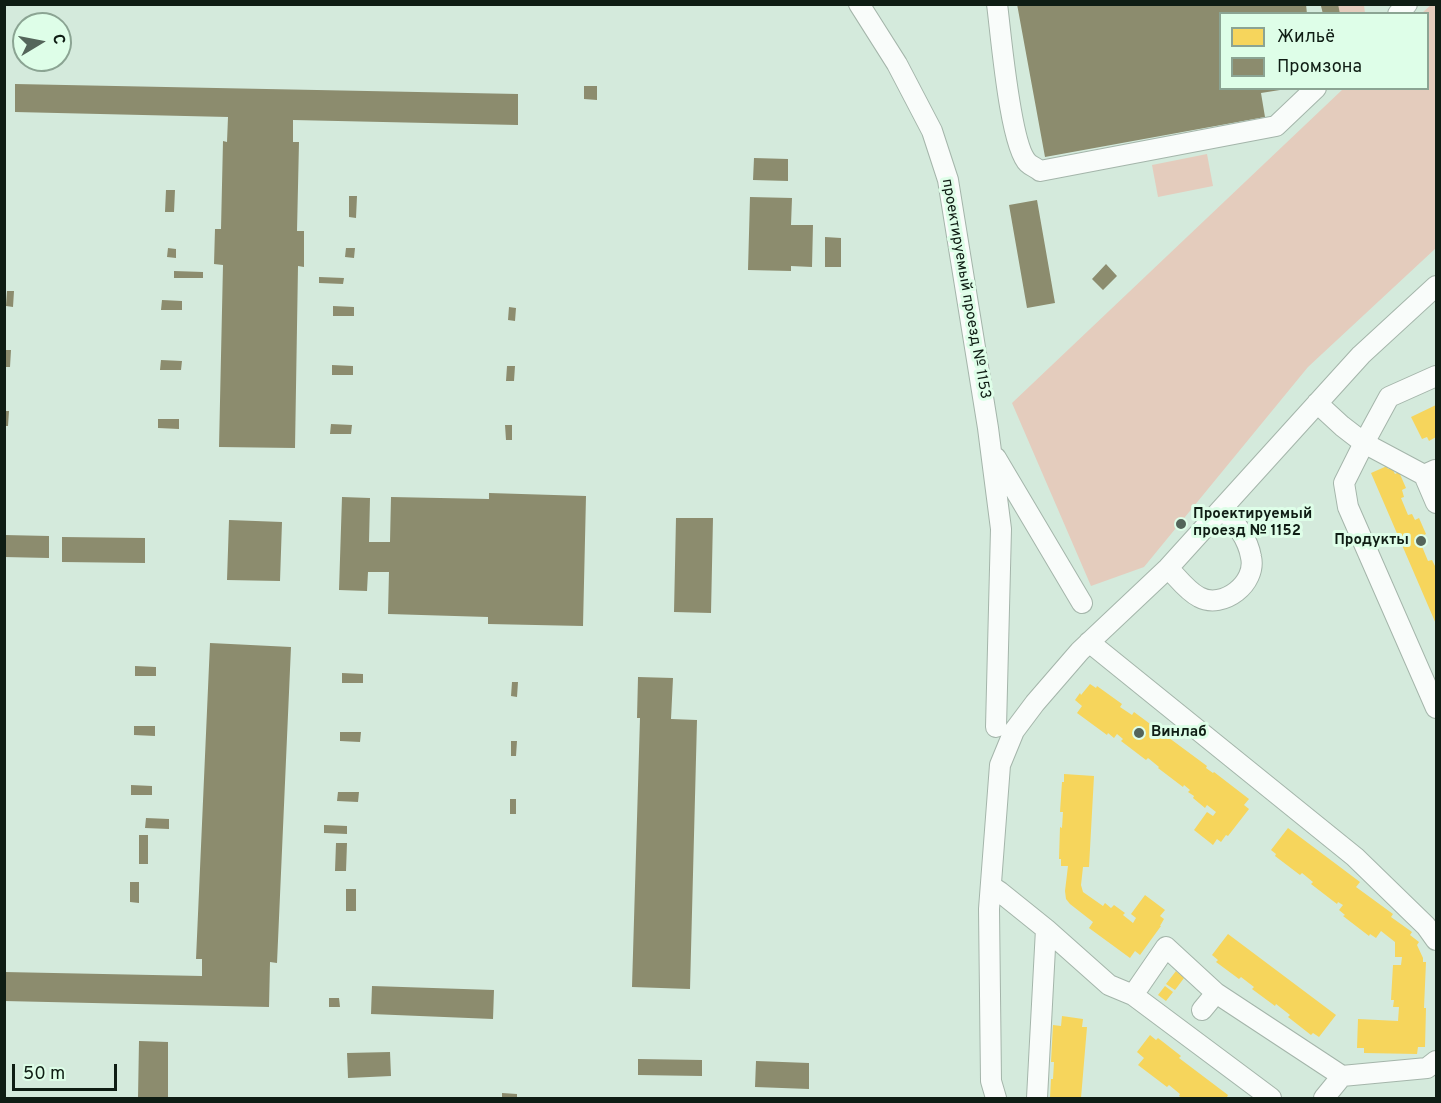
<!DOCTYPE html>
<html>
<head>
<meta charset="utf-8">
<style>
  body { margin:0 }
  #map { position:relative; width:1441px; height:1103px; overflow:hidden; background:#d4eadc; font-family:Overpass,sans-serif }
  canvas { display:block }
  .frame { position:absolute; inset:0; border:6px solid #0f1d14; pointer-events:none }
  .legend { position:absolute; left:1219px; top:12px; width:210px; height:78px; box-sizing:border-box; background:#defee8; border:2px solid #8ba493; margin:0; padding:8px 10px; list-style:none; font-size:18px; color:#0f1d14 }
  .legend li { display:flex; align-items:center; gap:12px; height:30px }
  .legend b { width:30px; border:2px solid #8ba493 }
  .north { position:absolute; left:12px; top:12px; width:60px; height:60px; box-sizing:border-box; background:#defee8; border:2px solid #8ba493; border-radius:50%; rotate:80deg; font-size:16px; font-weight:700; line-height:24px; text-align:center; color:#0f1d14 }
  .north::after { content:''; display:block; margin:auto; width:21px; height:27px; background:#54655a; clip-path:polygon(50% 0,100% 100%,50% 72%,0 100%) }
  .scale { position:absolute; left:12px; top:1064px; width:105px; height:27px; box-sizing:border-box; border:3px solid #0f1d14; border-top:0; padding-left:8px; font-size:18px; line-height:21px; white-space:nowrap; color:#0f1d14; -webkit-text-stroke:4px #defee8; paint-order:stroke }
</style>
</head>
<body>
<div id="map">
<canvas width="1441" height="1103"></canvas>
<div class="frame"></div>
<ul class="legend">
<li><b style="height:16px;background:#f6d55c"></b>Жильё</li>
<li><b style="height:16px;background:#8c8c6e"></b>Промзона</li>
</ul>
<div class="north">С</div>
<div class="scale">50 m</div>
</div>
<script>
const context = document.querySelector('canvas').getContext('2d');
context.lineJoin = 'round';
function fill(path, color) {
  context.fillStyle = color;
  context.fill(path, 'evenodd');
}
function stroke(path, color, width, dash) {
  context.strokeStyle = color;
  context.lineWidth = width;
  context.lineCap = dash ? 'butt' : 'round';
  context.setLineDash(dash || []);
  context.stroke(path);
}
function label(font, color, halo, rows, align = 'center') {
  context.font = font + ' Overpass,sans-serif';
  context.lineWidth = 6;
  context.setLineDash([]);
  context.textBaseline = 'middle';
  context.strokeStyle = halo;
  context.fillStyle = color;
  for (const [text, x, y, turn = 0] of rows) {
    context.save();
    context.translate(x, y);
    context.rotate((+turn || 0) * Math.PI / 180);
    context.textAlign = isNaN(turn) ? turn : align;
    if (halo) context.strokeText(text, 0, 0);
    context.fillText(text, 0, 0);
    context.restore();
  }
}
fill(new Path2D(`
  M1432 4 1436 5V248L1308 367 1144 567 1091 586 1012 403 1343 89 1428 88V14L1422 13Z
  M1321 5H1364L1365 13H1323Z
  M1207 154 1213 186 1158 197 1152 165Z`), '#e4ccbd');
fill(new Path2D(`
  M1436 405V437L1429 441 1427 437 1422 439 1411 417Z
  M1387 466 1388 469 1392 468 1395 474 1399 472 1406 488 1402 490 1404 497 1401 498 1408 515 1412 514 1415 520 1419 518 1426 534 1422 536 1425 543 1421 544 1428 561 1432 560 1435 566 1436 565V624L1371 473Z
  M1090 684 1096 688 1097 686 1122 704 1120 707 1132 715 1134 712 1207 766 1206 768 1213 773 1214 772 1249 799 1244 805 1249 809 1228 836 1226 835 1221 842 1217 839 1213 845 1194 830 1207 812 1213 816 1216 812 1207 805 1205 808 1193 798 1194 796 1188 792 1190 790 1184 785 1183 787 1158 768 1159 767 1148 758 1146 760 1121 741 1123 739 1117 734 1114 738 1108 733 1107 735 1077 713 1082 706 1075 700 1080 693 1081 695Z
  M1064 774 1094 776 1089 867H1083L1081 885 1083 892 1103 906 1105 903 1111 908 1114 905 1125 913 1123 915 1133 923 1136 918 1131 914 1145 895 1165 910 1160 916 1164 919 1160 926H1161L1140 955 1135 951 1130 958 1089 928 1093 922 1070 904 1066 899 1065 891 1068 866H1061V859H1059L1060 827 1062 828 1063 812H1060L1062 782H1064Z
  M1288 828 1360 882 1356 887 1393 914 1391 917 1412 932 1410 935 1419 942 1417 945 1423 958V962H1426L1424 1008H1426L1425 1047H1418L1417 1054 1364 1053V1048H1357L1358 1019 1398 1021 1399 1007H1393L1394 1000H1391L1393 965H1401L1402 957H1395V942L1381 931 1376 938 1370 934 1369 936 1343 916 1345 915 1339 910 1343 905 1338 902 1337 904 1311 884 1313 882 1302 873 1300 875 1275 856 1276 854 1271 850Z
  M1228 934 1336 1015 1319 1037 1313 1033 1311 1035 1288 1017 1290 1015 1276 1004 1275 1006 1252 989 1254 987 1241 977 1239 979 1216 962 1218 960 1212 955Z
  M1176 971 1184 978 1175 990 1166 984Z
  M1165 986 1173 992 1166 1001 1158 995Z
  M1062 1016 1083 1019 1082 1027H1087L1081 1098H1050L1051 1079H1053L1054 1062H1051L1053 1025 1061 1026Z
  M1150 1035 1156 1040 1158 1038 1181 1056 1179 1058 1228 1095 1227 1097 1229 1098H1182L1179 1096 1180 1094 1169 1085 1167 1087 1138 1065 1144 1058 1137 1052Z`), '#f6d55c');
fill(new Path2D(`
  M1017 4H1306L1307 14H1220V88H1280V90L1261 93 1265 117 1045 157Z
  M1331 4H1338L1340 14H1323L1321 6Z
  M15 84 518 94V125L293 120V142H299L297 231H304V267L298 266 295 448 219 447 223 265 214 264 215 229H221L223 141 227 142 228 117 15 112Z
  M584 86H597V100L584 99Z
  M754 158 788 159V181L753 180Z
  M166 190H175L174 212H165Z
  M349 196H357L356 218 349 217Z
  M750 197 792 198 791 225H813L812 267 791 266V271L748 270Z
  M1037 200 1055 303 1027 308 1009 205Z
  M825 237 841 238V267H825Z
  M168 248 176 249V258L167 257Z
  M346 248H355L354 258 345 257Z
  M1106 264 1117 276 1103 290 1092 279Z
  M174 271 203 272V278H174Z
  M319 277 344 278 343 284 319 283Z
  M7 291H14L13 307 6 306Z
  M162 300 182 301V310H161Z
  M333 306 354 307V316H333Z
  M509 307 516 308 515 321 508 320Z
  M5 350H11L10 367H4Z
  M161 360 182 361 181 370H160Z
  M332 365 353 366V375H332Z
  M507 366H515L514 381H506Z
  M4 411H9L8 426H4Z
  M158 419H179V429L158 428Z
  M331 424 352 425 351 434H330Z
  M505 425H512V440H506Z
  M489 493 586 496 583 626 488 624V617L388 614 389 572H368L367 591 339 590 342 497 370 498 369 542H390L391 497 489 499Z
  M676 518H713L711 613 674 612Z
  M229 520 282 522 280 581 227 580Z
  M4 535 49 536V558L4 557Z
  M62 537 145 538V563L62 562Z
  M210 643 291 647 277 963 270 962 269 1007 4 1001V972L202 976V959H196Z
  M135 666 156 667V676H135Z
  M342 673 363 674V683H342Z
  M638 677 673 678 671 719 697 720 690 989 632 987 640 718H637Z
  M512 682H518L517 697 511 696Z
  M134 726H155V736L134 735Z
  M340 732H361L360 742 340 741Z
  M511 741H517L516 756H511Z
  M131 785 152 786V795H131Z
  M338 792H359L358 802 337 801Z
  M510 799H516V814H510Z
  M146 818 169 819V829L145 828Z
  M324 825 347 826V834L324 833Z
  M139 835H148V864H139Z
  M336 843H347L346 871H335Z
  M130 882H139V903L130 902Z
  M346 889H356V911H346Z
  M372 986 494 990 493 1019 371 1014Z
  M329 998H339L340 1007H329Z
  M139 1041 168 1042V1098H138Z
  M390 1052 391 1076 348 1078 347 1053Z
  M638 1059 702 1060V1076L638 1075Z
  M756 1061 809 1063V1089L755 1087Z
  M502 1093 517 1094V1098H502Z`), '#8c8c6e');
const minor = new Path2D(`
  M859 4 897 64 932 131 948 180 988 428 1001 529 996 727
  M997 4C1001 34 1010 146 1028 163 1031 166 1037 168 1040 171L1276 126 1316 88
  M1398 14 1407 4
  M1317 403 1342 426 1364 443 1344 483 1348 507 1436 708
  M996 458 1082 603
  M1435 470 1424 475 1436 503
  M1424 475 1364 443 1389 397 1436 376
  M1168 568C1177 577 1187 591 1199 597 1223 610 1257 583 1251 557 1248 539 1235 521 1222 509
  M1089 642 1355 857 1426 926 1436 940
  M991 886 1000 892 1046 929 1109 985 1133 995 1166 947 1216 993 1342 1076
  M1133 995 1271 1098
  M1202 1010 1216 993
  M1342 1076 1427 1068 1436 1061
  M996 1098 991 1081 989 909 1000 765 1014 731 1035 703 1080 651 1168 568 1361 355 1436 286
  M1037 1098 1046 929
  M1324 1098 1342 1076`);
stroke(minor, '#a4b5aa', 22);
stroke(minor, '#f9fcfa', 20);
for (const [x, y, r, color] of [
  [1181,524,6,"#54655a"],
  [1421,541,6,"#54655a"],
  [1139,733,6,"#54655a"]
]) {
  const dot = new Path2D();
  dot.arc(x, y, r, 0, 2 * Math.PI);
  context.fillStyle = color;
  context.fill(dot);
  stroke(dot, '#defee8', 2);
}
label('15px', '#0f1d14', '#defee8', [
  ["проектируемый проезд № 1153",965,289,80]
]);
label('bold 15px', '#0f1d14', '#defee8', [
  ["Проектируемый",1193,515],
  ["проезд № 1152",1193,532],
  ["Продукты",1409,541,"right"],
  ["Винлаб",1151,733]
], 'left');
</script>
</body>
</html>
